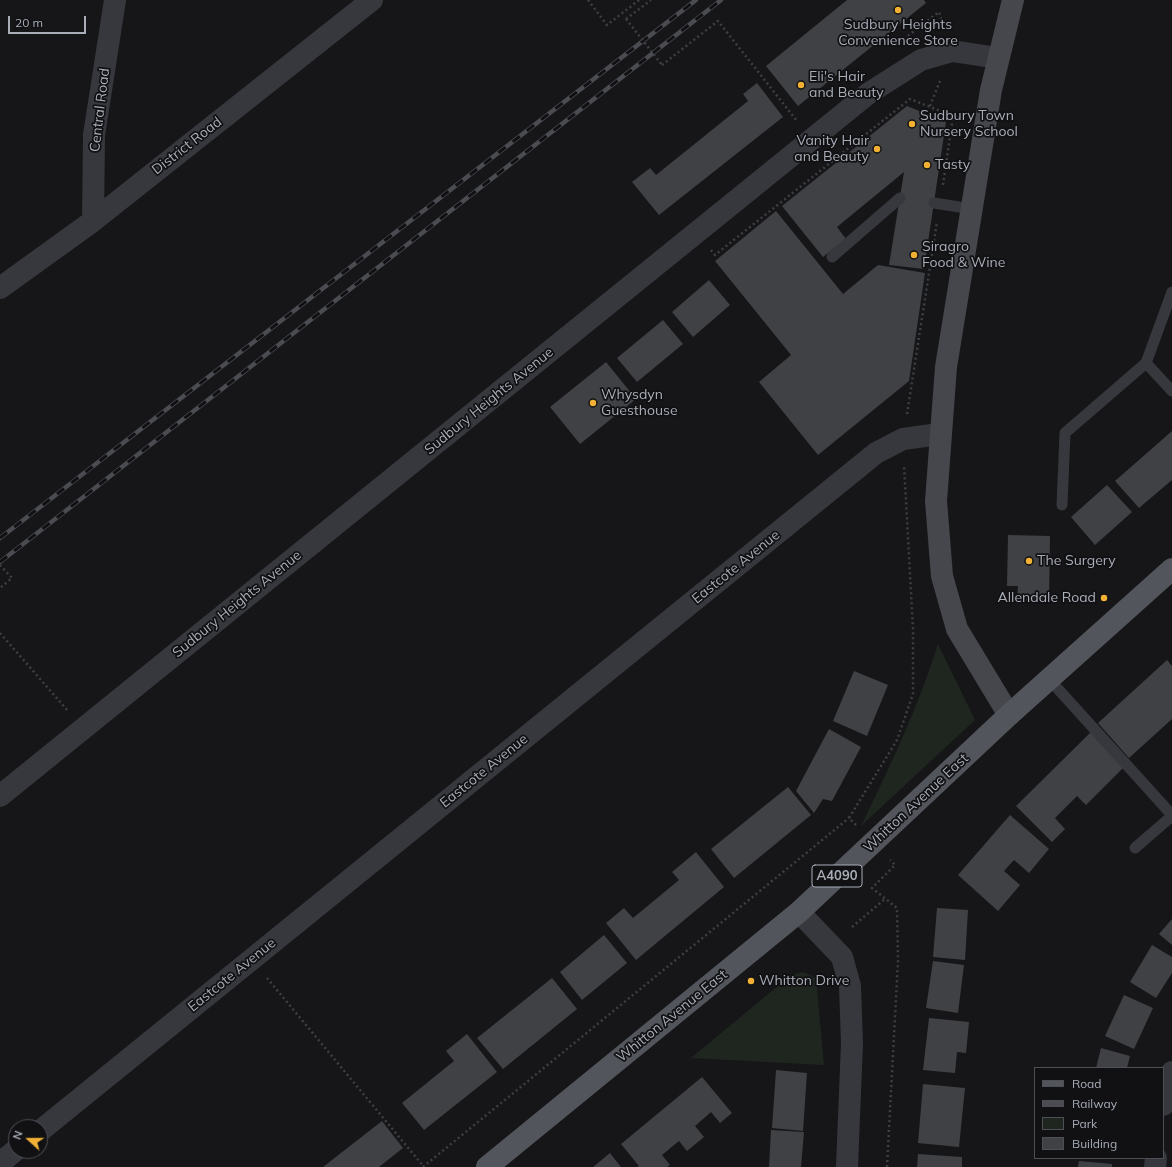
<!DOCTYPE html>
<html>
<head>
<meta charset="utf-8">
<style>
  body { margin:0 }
  #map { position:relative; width:1172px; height:1167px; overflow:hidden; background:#161618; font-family:Mulish,sans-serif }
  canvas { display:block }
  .legend { position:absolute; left:1034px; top:1067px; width:130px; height:92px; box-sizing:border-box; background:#111113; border:1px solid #4d4f55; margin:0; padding:5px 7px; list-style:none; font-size:12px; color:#a8adb8 }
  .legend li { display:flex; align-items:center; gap:8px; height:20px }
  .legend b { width:20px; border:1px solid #4d4f55 }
  .north { position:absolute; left:8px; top:1119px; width:40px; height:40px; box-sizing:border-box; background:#111113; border:1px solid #4d4f55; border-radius:50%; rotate:291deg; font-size:11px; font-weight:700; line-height:16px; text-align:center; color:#a8adb8 }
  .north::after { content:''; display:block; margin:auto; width:14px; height:18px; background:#f2b134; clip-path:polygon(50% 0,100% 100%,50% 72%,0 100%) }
  .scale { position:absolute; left:8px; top:16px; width:78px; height:18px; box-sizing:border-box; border:2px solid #a8adb8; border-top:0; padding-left:5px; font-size:12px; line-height:14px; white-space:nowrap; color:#a8adb8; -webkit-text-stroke:3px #111113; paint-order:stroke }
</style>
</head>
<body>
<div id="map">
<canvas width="1172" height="1167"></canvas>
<ul class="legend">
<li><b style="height:5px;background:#53555c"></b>Road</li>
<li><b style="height:5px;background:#4a4c52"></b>Railway</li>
<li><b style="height:11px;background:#1e261f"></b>Park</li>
<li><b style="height:11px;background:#404145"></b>Building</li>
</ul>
<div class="north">N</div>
<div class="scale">20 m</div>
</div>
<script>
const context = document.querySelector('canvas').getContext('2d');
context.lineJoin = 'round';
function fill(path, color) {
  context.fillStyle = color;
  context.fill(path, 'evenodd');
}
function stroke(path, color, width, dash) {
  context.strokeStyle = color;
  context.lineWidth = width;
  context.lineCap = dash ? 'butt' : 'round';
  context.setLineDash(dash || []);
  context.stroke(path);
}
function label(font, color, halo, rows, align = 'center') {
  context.font = font + ' Mulish,sans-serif';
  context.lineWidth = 3.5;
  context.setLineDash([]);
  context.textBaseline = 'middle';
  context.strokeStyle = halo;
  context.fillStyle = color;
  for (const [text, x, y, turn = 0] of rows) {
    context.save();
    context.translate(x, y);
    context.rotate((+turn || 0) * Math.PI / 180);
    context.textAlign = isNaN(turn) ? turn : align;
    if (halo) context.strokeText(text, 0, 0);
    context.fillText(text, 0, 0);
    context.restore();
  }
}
fill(new Path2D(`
  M938 644 975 720 861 826C890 766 918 708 938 644Z
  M803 972 816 978 824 1065 691 1058 791 975Z`), '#1e261f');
fill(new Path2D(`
  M847 0H924L926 3 798 106 766 66Z
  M757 83 783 117 659 215 632 182 650 168 656 175 748 101 743 94Z
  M907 106 946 122 924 269 889 265 904 172 837 227 846 239 823 257 782 206Z
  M776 211 843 294 878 265 925 273 909 381 818 455 759 382 791 355 715 261Z
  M709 280 730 305 693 337 672 312Z
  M663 320 683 344 637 382 617 358Z
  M606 362 636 399 580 444 550 407Z
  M1172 431V480L1139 508 1115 481Z
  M1107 485 1132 512 1095 545 1071 517Z
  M1008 535 1050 536 1049 601 1017 600 1018 586H1007Z
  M1167 660 1172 666V719L1129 758 1098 723Z
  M854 671 888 685 867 736 833 721Z
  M829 729 861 747 832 801 823 799 814 813 796 791Z
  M1091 732 1124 767 1086 805 1077 796 1055 818 1065 829 1052 842 1016 806Z
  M788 787 811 815 734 878 711 849Z
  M1010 815 1049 849 1029 873 1014 860 1004 871 1020 885 998 911 958 875Z
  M696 852 724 887 636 960 606 923 624 908 633 918 679 880 672 872Z
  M937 908 968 910 965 960 933 957Z
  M1172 919V945L1159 934Z
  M604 935 627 963 582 1000 560 972Z
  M1152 945 1172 957V973L1156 998 1130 982Z
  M933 961 964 965 958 1013 926 1008Z
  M552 978 577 1009 503 1069 477 1038Z
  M1124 995 1153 1008 1134 1049 1105 1036Z
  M929 1018 969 1022 966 1053 957 1052 955 1073 923 1070Z
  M467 1034 497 1072 424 1130 402 1103 454 1061 446 1051Z
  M1101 1048 1130 1056 1127 1068H1096Z
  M776 1070 807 1073 803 1131 772 1128Z
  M702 1077 732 1113 720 1123 711 1112 695 1126 704 1137 687 1151 679 1141 662 1155 670 1165 667 1167H637L639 1166 621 1144Z
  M923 1084 965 1088 959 1147 918 1143Z
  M382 1121 403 1148 379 1167H323Z
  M771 1130 804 1132 801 1167H769Z
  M610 1153 621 1167H593Z
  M918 1154 962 1157V1167H917Z
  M1079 1161 1112 1164V1167H1078Z`), '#404145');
stroke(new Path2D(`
  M588 0 607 25 639 0
  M626 19 651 0
  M896 45 939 12 944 27
  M662 65 718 21 797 121
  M930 106 940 81
  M711 250 715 255 910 99 953 116 943 185
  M907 414 937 222
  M0 565 12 578 0 588
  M0 633 68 711
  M856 825 849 818 897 740 913 694V629L904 465
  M852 927 885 899
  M267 978 424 1167
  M423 1167 849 818
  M887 1167 898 961 897 908 872 888 895 865 890 860`), '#3d3f44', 2.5, [2, 3]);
stroke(new Path2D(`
  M934 203 972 209
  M832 257 900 198
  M1146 363 1172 391
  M1062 505 1065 433 1146 363 1172 292
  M1049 679 1172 815
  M1135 848 1172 816`), '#37383d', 11);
stroke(new Path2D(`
  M93 221 94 135 115 0
  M0 288 93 221 372 0
  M0 796 869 93 921 60 952 51 998 58
  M799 912 842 957 850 986 852 1043 847 1167
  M1163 1105 1172 1072
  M40 1131 876 453 903 439 939 434
  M0 1163 16 1150
  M1155 1167 1156 1158`), '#37383d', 22);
stroke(new Path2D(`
  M1009 715 957 629 942 576 936 501 946 367 991 90 1013 0`), '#45474d', 22);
stroke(new Path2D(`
  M487 1167 799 912 1009 715 1172 569`), '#53555c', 22);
const rail = new Path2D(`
  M0 538 696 0
  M0 562 721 0`);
stroke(rail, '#4a4c52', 4.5);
stroke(rail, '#111113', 3, [9]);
stroke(new Path2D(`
  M626 19 662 65`), '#3d3f44', 2.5, [2, 3]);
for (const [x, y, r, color] of [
  [898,10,4,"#f2b134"],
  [801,85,4,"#f2b134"],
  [912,124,4,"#f2b134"],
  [877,149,4,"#f2b134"],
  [927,165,4,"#f2b134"],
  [914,255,4,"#f2b134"],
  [593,403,4,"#f2b134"],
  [1029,561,4,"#f2b134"],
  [1104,598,4,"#f2b134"],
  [751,981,4,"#f2b134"]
]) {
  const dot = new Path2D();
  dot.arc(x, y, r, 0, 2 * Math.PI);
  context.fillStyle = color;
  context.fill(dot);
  stroke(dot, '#111113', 1.5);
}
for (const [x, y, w] of [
  [837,876,50]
]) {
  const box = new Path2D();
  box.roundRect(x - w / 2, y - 11, w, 22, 3);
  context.fillStyle = '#111113';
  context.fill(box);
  stroke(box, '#a8adb8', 1);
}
label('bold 13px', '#a8adb8', null, [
  ["A4090",837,876]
]);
label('14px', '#a8adb8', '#111113', [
  ["Sudbury Heights",898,25,"center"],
  ["Convenience Store",898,41,"center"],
  ["Eli's Hair",809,77],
  ["and Beauty",809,93],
  ["Sudbury Town",920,116],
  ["Nursery School",920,132],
  ["Vanity Hair",869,141,"right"],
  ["and Beauty",869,157,"right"],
  ["Tasty",935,165],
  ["Siragro",922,247],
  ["Food & Wine",922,263],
  ["Whysdyn",601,395],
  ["Guesthouse",601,411],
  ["The Surgery",1037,561],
  ["Allendale Road",1096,598,"right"],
  ["Whitton Drive",759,981]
], 'left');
label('14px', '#a8adb8', '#111113', [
  ["Central Road",100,110,-83],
  ["District Road",187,146,-38],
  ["Sudbury Heights Avenue",489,401,-39],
  ["Eastcote Avenue",736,567,-39],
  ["Sudbury Heights Avenue",237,604,-39],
  ["Eastcote Avenue",484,771,-39],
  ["Whitton Avenue East",916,803,-43],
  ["Eastcote Avenue",232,975,-39],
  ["Whitton Avenue East",672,1016,-39]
]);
</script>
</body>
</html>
